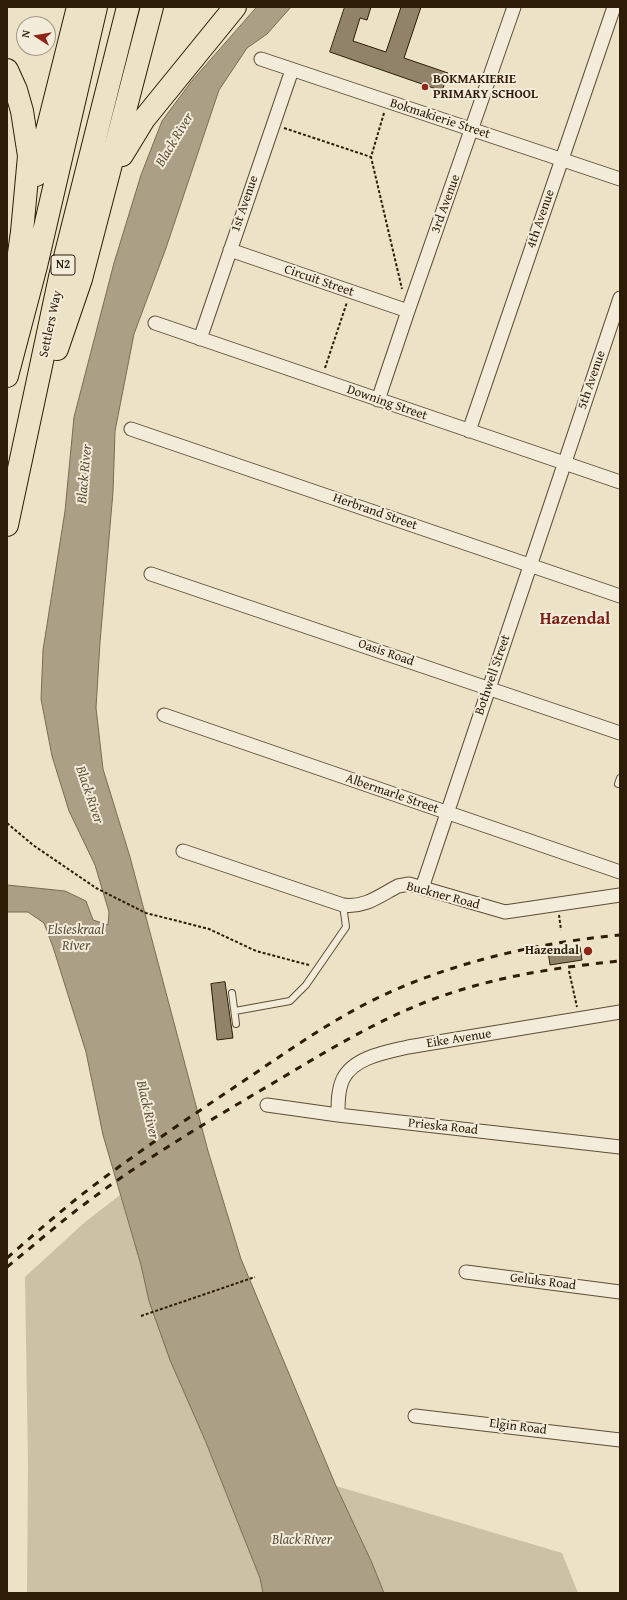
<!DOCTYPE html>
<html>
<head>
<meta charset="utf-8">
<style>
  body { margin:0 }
  #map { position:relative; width:627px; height:1600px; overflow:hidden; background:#ece2c6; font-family:"Gentium Book Plus",serif }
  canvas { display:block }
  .frame { position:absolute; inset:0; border:8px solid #2d1d06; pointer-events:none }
  .north { position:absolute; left:16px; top:16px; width:40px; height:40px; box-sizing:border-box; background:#f3ecda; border:1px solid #a49985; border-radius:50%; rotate:282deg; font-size:11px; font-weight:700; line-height:16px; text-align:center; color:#2d1d06 }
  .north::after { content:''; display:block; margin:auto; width:14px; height:18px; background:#8f2418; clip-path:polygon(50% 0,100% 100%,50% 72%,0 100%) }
</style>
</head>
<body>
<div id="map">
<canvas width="627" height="1600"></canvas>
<div class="frame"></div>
<div class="north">N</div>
</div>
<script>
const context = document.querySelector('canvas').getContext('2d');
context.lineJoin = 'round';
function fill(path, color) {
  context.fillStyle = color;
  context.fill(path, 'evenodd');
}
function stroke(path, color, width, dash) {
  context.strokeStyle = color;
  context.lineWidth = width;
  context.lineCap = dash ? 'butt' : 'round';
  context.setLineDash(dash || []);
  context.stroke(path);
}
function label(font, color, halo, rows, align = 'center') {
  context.font = font + ' "Gentium Book Plus",serif';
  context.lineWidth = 4;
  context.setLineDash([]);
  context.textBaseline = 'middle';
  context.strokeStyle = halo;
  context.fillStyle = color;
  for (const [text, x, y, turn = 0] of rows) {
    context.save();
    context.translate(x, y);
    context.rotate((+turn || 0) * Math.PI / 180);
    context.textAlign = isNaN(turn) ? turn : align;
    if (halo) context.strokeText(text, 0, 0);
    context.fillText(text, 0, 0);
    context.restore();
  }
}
fill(new Path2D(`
  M120 1195 141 1265 149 1301 260 1578 263 1593H27L28 1464 25 1277 85 1222Z
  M336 1486 562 1553 578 1593H384L372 1563Z`), '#ccc1a5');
const water = new Path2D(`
  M257 7H291L267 34 247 48 219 90 166 248 134 334 115 431 113 492 100 642 96 708 103 769 130 857 208 1151 241 1259 336 1486 372 1563 384 1593H263L260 1578 205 1440 170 1360 149 1301 141 1265 103 1135 86 1052 53 947 44 923 28 912H7V885L65 891 86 901 93 920 108 925 109 912 95 865 69 811 52 756 41 699 43 650 65 511 74 417 114 263 141 175 162 121 191 82Z`);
fill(water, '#ab9f85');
stroke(water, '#796b52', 1);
const building = new Path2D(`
  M345 7H371L367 20 360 18 353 41 386 52 401 7H421L404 58 448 73 442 91 330 52Z
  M580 947 582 960 550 965 548 951Z
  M225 982 233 1038 217 1040 211 984Z`);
fill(building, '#90836a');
stroke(building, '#2d1d06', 1);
const lane = new Path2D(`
  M618 784 620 778
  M232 993 236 1024
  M235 1011 290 1001 306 985 346 927 343 905`);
const street = new Path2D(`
  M261 59 620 179
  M230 250 408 311
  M155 323 620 482
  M200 339 292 70
  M378 400 408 311 514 7
  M131 429 620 596
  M469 431 614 7
  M151 574 620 733
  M164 715 620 872
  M183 851 343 905C365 908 379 896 398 886L409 884 505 912 620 895
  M422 888 620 298
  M267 1105 338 1115 620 1147
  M338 1115C338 1103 338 1090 343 1079 354 1057 387 1052 408 1047L620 1012
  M466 1272 620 1292
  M415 1416 620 1440`);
const highway = new Path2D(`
  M7 70 16 90 22 111 29 156 22 232 10 318
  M122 155 144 119 235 7
  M36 175 78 7
  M57 349 81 279 152 7
  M7 376 36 266 96 7
  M7 525 60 277 128 7`);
stroke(lane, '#5d4e36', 8);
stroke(street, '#5d4e36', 15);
stroke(highway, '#2d1d06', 24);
stroke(new Path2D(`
  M384 113 371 157 402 289
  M284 128 371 157
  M325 368 347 302
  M7 823 33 845 96 888 146 913 209 929 256 951 309 965
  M559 915 561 930
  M569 971 577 1007
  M141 1316 255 1277`), '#2d1d06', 2, [3, 2]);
stroke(lane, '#f3ecda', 6);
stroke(street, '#f3ecda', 13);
stroke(highway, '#ece2c6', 22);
stroke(new Path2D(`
  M7 1258C31 1237 55 1216 80 1196 133 1155 190 1117 245 1080 294 1047 343 1012 397 989 467 959 544 942 620 935
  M7 1267C33 1246 59 1223 86 1203 147 1157 214 1118 280 1079 332 1048 384 1016 442 996 499 976 560 967 620 961`), '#2d1d06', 3, [7, 7]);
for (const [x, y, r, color] of [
  [425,87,4,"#8f2418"],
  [588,951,5,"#8f2418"]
]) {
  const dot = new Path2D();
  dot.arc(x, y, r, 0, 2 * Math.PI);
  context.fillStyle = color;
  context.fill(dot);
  stroke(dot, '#f3ecda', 1.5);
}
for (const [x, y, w] of [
  [63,265,24]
]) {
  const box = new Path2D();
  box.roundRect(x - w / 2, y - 10, w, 20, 3);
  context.fillStyle = '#f3ecda';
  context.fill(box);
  stroke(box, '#2d1d06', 1);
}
label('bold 12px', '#2d1d06', null, [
  ["N2",63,265]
]);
label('bold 13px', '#2d1d06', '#f3ecda', [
  ["BOKMAKIERIE",433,80],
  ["PRIMARY SCHOOL",433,95],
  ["Hazendal",579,951,"right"]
], 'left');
label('13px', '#2d1d06', '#f3ecda', [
  ["Bokmakierie Street",440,119,18],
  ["1st Avenue",245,204,-71],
  ["3rd Avenue",446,204,-70],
  ["4th Avenue",541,219,-71],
  ["Circuit Street",319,281,19],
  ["Settlers Way",51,324,-78],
  ["5th Avenue",592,380,-71],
  ["Downing Street",387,403,19],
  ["Herbrand Street",375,512,19],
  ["Oasis Road",386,653,19],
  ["Bothwell Street",493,675,-71],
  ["Albermarle Street",392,794,19],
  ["Buckner Road",443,896,15],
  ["Eike Avenue",459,1039,-9],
  ["Prieska Road",443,1127,6],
  ["Geluks Road",543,1282,7],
  ["Elgin Road",518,1427,7]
]);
label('italic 14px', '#5f5139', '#f3ecda', [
  ["Black River",175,140,-59],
  ["Black River",85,474,-85],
  ["Black River",89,795,71],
  ["Elsieskraal",76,930],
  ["River",76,946],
  ["Black River",147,1110,77],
  ["Black River",302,1540]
]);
label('bold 17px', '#7a1f14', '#f3ecda', [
  ["Hazendal",575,620]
]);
</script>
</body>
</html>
